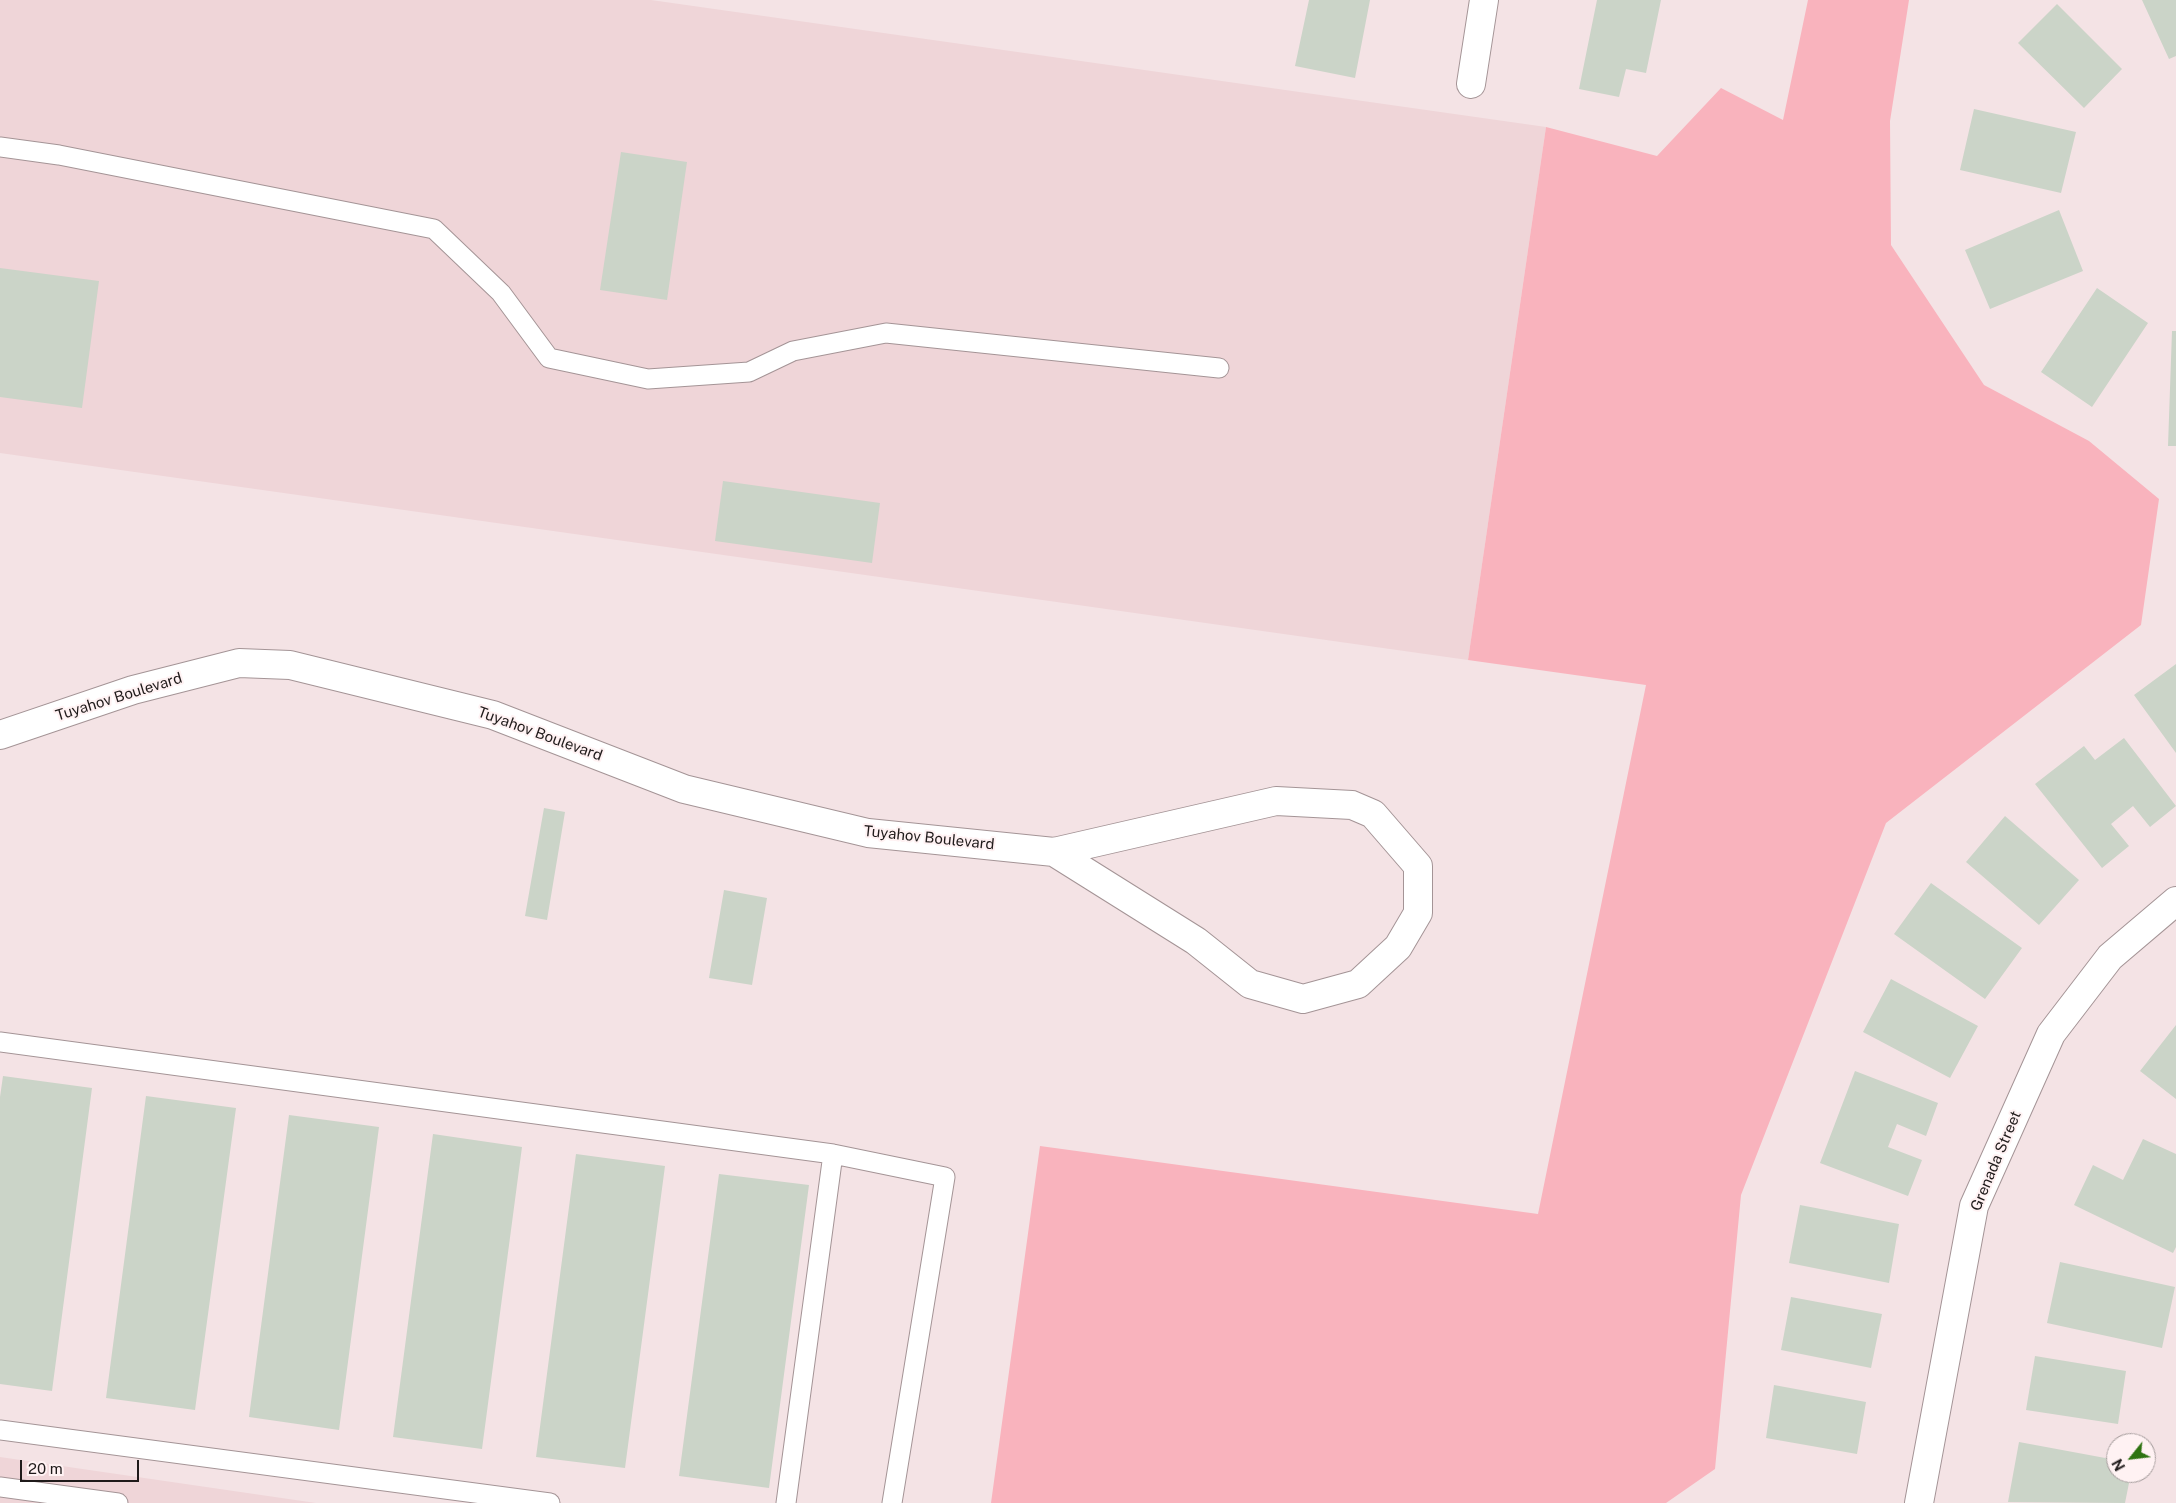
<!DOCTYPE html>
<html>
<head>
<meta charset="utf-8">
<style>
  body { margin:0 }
  #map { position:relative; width:2176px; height:1503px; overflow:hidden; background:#f4e3e5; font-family:"Public Sans",sans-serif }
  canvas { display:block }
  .north { position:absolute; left:2106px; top:1433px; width:50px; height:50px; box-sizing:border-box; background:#fff2f3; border:1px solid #a59c9c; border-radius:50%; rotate:241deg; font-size:14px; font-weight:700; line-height:20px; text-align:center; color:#1f1a1a }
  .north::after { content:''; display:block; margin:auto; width:18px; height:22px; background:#2e7311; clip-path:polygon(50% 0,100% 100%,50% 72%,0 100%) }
  .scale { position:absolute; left:20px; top:1460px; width:119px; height:22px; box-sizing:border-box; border:2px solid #1f1a1a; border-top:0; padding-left:6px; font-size:15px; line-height:18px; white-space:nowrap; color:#1f1a1a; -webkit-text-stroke:4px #fff2f3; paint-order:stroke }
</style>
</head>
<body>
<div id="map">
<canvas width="2176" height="1503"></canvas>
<div class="north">N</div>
<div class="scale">20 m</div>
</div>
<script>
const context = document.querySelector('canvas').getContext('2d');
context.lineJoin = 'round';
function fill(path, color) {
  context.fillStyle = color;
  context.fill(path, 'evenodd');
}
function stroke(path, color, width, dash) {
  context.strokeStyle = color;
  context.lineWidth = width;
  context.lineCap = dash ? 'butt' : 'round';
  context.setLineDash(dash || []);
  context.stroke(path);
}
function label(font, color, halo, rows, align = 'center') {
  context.font = font + ' "Public Sans",sans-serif';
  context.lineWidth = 4;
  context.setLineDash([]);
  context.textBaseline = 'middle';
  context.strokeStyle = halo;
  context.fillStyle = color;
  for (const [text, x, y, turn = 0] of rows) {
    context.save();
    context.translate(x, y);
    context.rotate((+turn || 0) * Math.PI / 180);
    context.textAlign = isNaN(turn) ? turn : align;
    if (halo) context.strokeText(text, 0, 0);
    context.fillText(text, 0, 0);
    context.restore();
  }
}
fill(new Path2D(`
  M0 0H651L1546 127 1468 660 0 453Z
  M0 1457 316 1503H0Z`), '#efd5d8');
fill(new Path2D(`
  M1808 0H1909L1890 121 1891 245 1984 385 2089 441 2159 499 2141 625 1886 823 1741 1195 1715 1469 1666 1503H991L1040 1146 1538 1214 1646 685 1468 660 1546 127 1657 156 1721 88 1783 120Z`), '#f9b3bd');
fill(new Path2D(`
  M1309 0H1370L1355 78 1295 66Z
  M1597 0H1661L1646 73 1626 69 1619 97 1579 89Z
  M2142 0H2176V56L2169 59Z
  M2057 4 2122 69 2084 108 2018 43Z
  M1974 109 2076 132 2061 193 1960 170Z
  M621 152 687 162 667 300 600 290Z
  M2059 210 2083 271 1990 309 1965 250Z
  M0 268 99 281 82 408 0 397Z
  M2097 288 2148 323 2092 407 2041 372Z
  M2172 331H2176V446H2168Z
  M723 481 880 503 872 563 715 541Z
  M2176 664V753L2134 695Z
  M2124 738 2176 806 2150 827 2133 806 2111 824 2129 846 2102 868 2035 784 2084 746 2095 760Z
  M544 808 565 812 547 920 525 916Z
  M2005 816 2079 880 2039 925 1966 862Z
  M1931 883 2022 948 1985 999 1894 934Z
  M724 890 767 898 752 985 709 978Z
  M1891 979 1978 1026 1950 1078 1863 1032Z
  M2176 1025V1099L2140 1071Z
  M1855 1071 1938 1103 1926 1136 1897 1124 1888 1147 1922 1160 1908 1196 1820 1163Z
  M3 1076 92 1088 52 1391 0 1384V1097Z
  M146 1096 236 1108 195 1410 106 1398Z
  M289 1115 379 1127 339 1430 249 1417Z
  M433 1134 522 1147 482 1449 393 1437Z
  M2143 1139 2176 1154V1247L2173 1253 2074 1205 2093 1165 2123 1180Z
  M576 1154 665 1166 625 1468 536 1457Z
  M719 1174 809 1185 769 1488 679 1476Z
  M1800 1205 1899 1224 1889 1283 1789 1263Z
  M2060 1262 2175 1287 2162 1348 2047 1323Z
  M1791 1297 1882 1314 1871 1368 1781 1350Z
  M2035 1356 2126 1371 2118 1424 2026 1410Z
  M1774 1385 1866 1402 1857 1454 1766 1438Z
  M2019 1442 2116 1460V1473H2131L2125 1503 2008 1502Z`), '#cbd4c8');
const lane = new Path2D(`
  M0 147 59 155 434 229 501 293 549 358 648 379 749 372 793 351 886 333 1219 368
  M0 1042 833 1154 786 1503
  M833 1154 945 1177 892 1503
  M0 1430 550 1503
  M0 1487 118 1503`);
const street = new Path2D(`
  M1471 84 1484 0
  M0 735 133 690 239 663 290 665 493 715 684 789 868 833 1054 852
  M1276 801 1352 805 1373 814 1418 866V913L1398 947 1358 984 1303 999 1250 984 1196 941 1054 852Z
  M1919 1503 1974 1206 2051 1034 2110 957 2176 901`);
stroke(lane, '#a49496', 21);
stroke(street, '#a49496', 30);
stroke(lane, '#fff', 19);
stroke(street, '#fff', 28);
label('15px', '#1f1a1a', '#fff2f3', [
  ["Tuyahov Boulevard",119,697,-17],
  ["Tuyahov Boulevard",540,734,20],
  ["Tuyahov Boulevard",929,838,6],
  ["Grenada Street",1996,1161,-67]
]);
</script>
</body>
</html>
